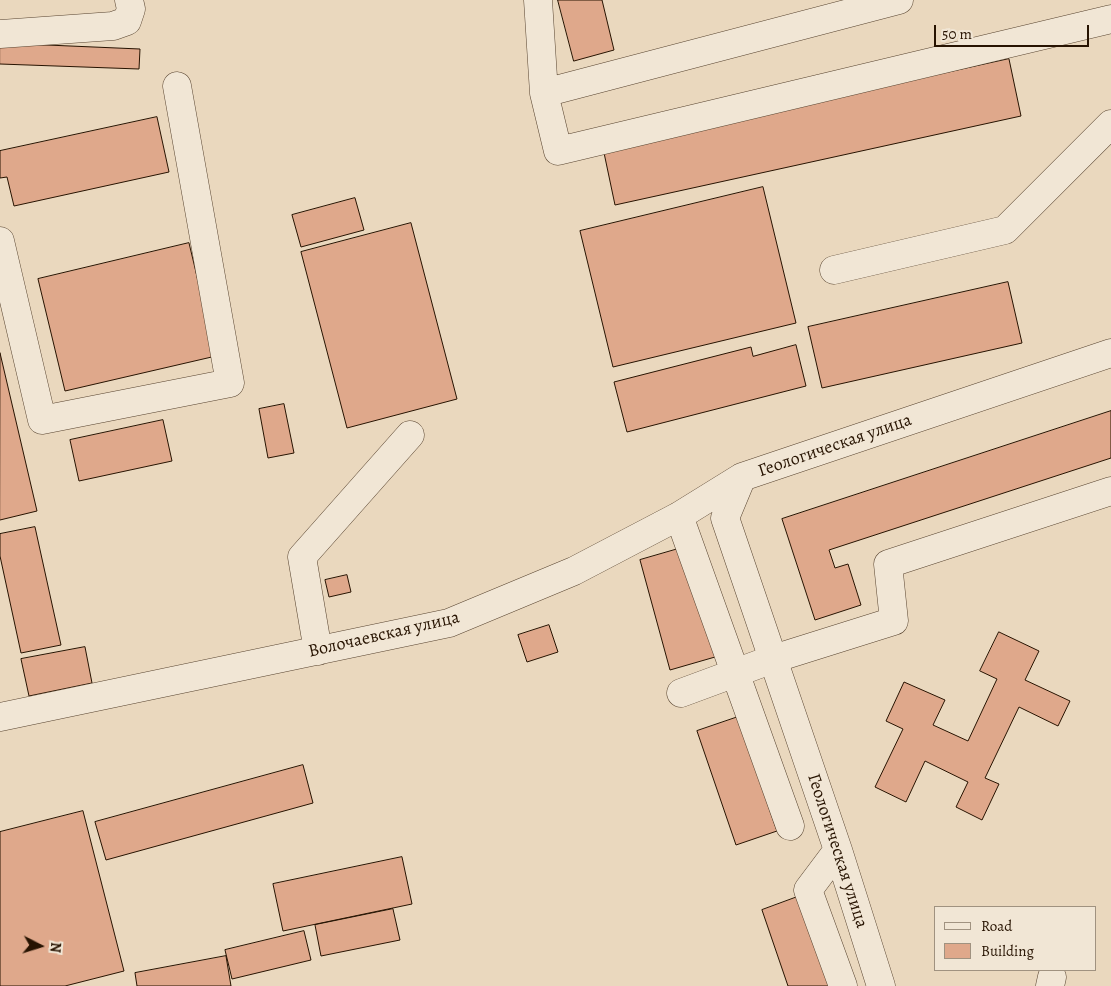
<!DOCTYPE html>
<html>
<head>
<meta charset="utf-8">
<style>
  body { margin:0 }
  #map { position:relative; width:1111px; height:986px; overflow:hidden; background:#ead8be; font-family:Alegreya,serif }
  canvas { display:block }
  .legend { position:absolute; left:934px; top:906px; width:162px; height:65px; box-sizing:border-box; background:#f1e6d5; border:1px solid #a09280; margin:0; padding:6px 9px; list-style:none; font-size:15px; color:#271301 }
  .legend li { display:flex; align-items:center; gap:10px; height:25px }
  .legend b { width:25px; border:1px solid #a09280 }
  .north { position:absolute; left:15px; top:921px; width:50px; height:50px; -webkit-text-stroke:4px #f1e6d5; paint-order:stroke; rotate:95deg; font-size:14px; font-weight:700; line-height:20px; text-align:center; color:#271301 }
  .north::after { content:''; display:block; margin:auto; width:18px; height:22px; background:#271301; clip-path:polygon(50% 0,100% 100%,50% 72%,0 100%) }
  .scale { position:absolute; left:934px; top:25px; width:155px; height:22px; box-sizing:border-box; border:2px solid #271301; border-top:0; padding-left:6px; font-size:15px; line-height:18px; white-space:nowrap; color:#271301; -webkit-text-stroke:4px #f1e6d5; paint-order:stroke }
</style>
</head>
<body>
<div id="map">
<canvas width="1111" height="986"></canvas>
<ul class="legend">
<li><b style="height:6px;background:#f1e6d5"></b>Road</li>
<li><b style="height:14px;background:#dfa88b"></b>Building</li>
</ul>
<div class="north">N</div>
<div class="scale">50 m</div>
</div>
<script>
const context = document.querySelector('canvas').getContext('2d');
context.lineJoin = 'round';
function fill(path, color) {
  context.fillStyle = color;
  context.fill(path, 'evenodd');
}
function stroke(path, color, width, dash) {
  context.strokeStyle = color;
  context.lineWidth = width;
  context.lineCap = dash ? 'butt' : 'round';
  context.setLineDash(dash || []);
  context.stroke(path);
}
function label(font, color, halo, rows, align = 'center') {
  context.font = font + ' Alegreya,serif';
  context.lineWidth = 4;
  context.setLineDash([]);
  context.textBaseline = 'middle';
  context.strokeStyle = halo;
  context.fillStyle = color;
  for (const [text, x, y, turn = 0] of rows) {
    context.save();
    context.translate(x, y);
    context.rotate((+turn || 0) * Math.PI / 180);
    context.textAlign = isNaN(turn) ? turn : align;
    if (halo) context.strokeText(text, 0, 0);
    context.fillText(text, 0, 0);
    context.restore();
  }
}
const building = new Path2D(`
  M558 0H602L614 50 574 61Z
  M0 43 140 49 139 69 0 64Z
  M1009 59 1021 116 615 205 603 148Z
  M157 117 169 172 14 206 7 177 0 178V151Z
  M763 187 796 323 613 367 580 231Z
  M355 198 364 230 301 247 292 215Z
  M411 223 457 399 347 428 301 252Z
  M189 243 216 356 65 391 38 279Z
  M1008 282 1022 343 822 388 808 327Z
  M796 345 806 386 627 432 614 382 751 347 753 356Z
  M0 353 37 511 0 520Z
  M284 404 294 453 268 458 259 409Z
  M1111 411V458L829 550 835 568 848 564 861 605 815 620 782 519Z
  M163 420 172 461 79 481 70 440Z
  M35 527 61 645 21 653 0 556V534Z
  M685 547 715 657 670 670 640 560Z
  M347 575 351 592 329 597 325 580Z
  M549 625 558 652 527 662 518 635Z
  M999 632 1039 651 1025 680 1070 701 1058 726 1019 707 985 778 999 784 982 820 956 807 968 782 925 761 906 802 875 787 903 729 886 721 904 682 945 700 933 725 968 741 997 679 980 671Z
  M85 647 92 683 29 696 21 659Z
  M738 717 777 831 736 845 697 731Z
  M303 765 313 803 106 860 95 822Z
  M83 811 124 971 65 986H0V832Z
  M402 857 412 904 283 931 273 884Z
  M800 896 832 986H788L762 910Z
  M393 909 400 940 321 956 315 925Z
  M304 931 311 960 232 979 225 950Z
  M226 956 231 986H137L135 973Z`);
fill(building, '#dfa88b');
stroke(building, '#271301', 1);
const minor = new Path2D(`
  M538 0 544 93 558 151 1111 19
  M0 34 113 26 127 21 131 9 129 0
  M544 93 899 0
  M0 241 42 420 230 383 177 86
  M834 270 1005 230 1111 124
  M679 516 790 826
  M318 651 302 557 410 435
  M681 693 773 659 894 621 888 564 1111 491
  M0 717 449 623 574 571 679 516 742 477
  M838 850 808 890 843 986
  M881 986 838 850 725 518 742 477 1111 353
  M1050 986 1052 977`);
stroke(minor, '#584430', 29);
stroke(minor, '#f1e6d5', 28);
label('18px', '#271301', '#f1e6d5', [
  ["Геологическая улица",835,446,-19],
  ["Волочаевская улица",384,635,-13],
  ["Геологическая улица",837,851,72]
]);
</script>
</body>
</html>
